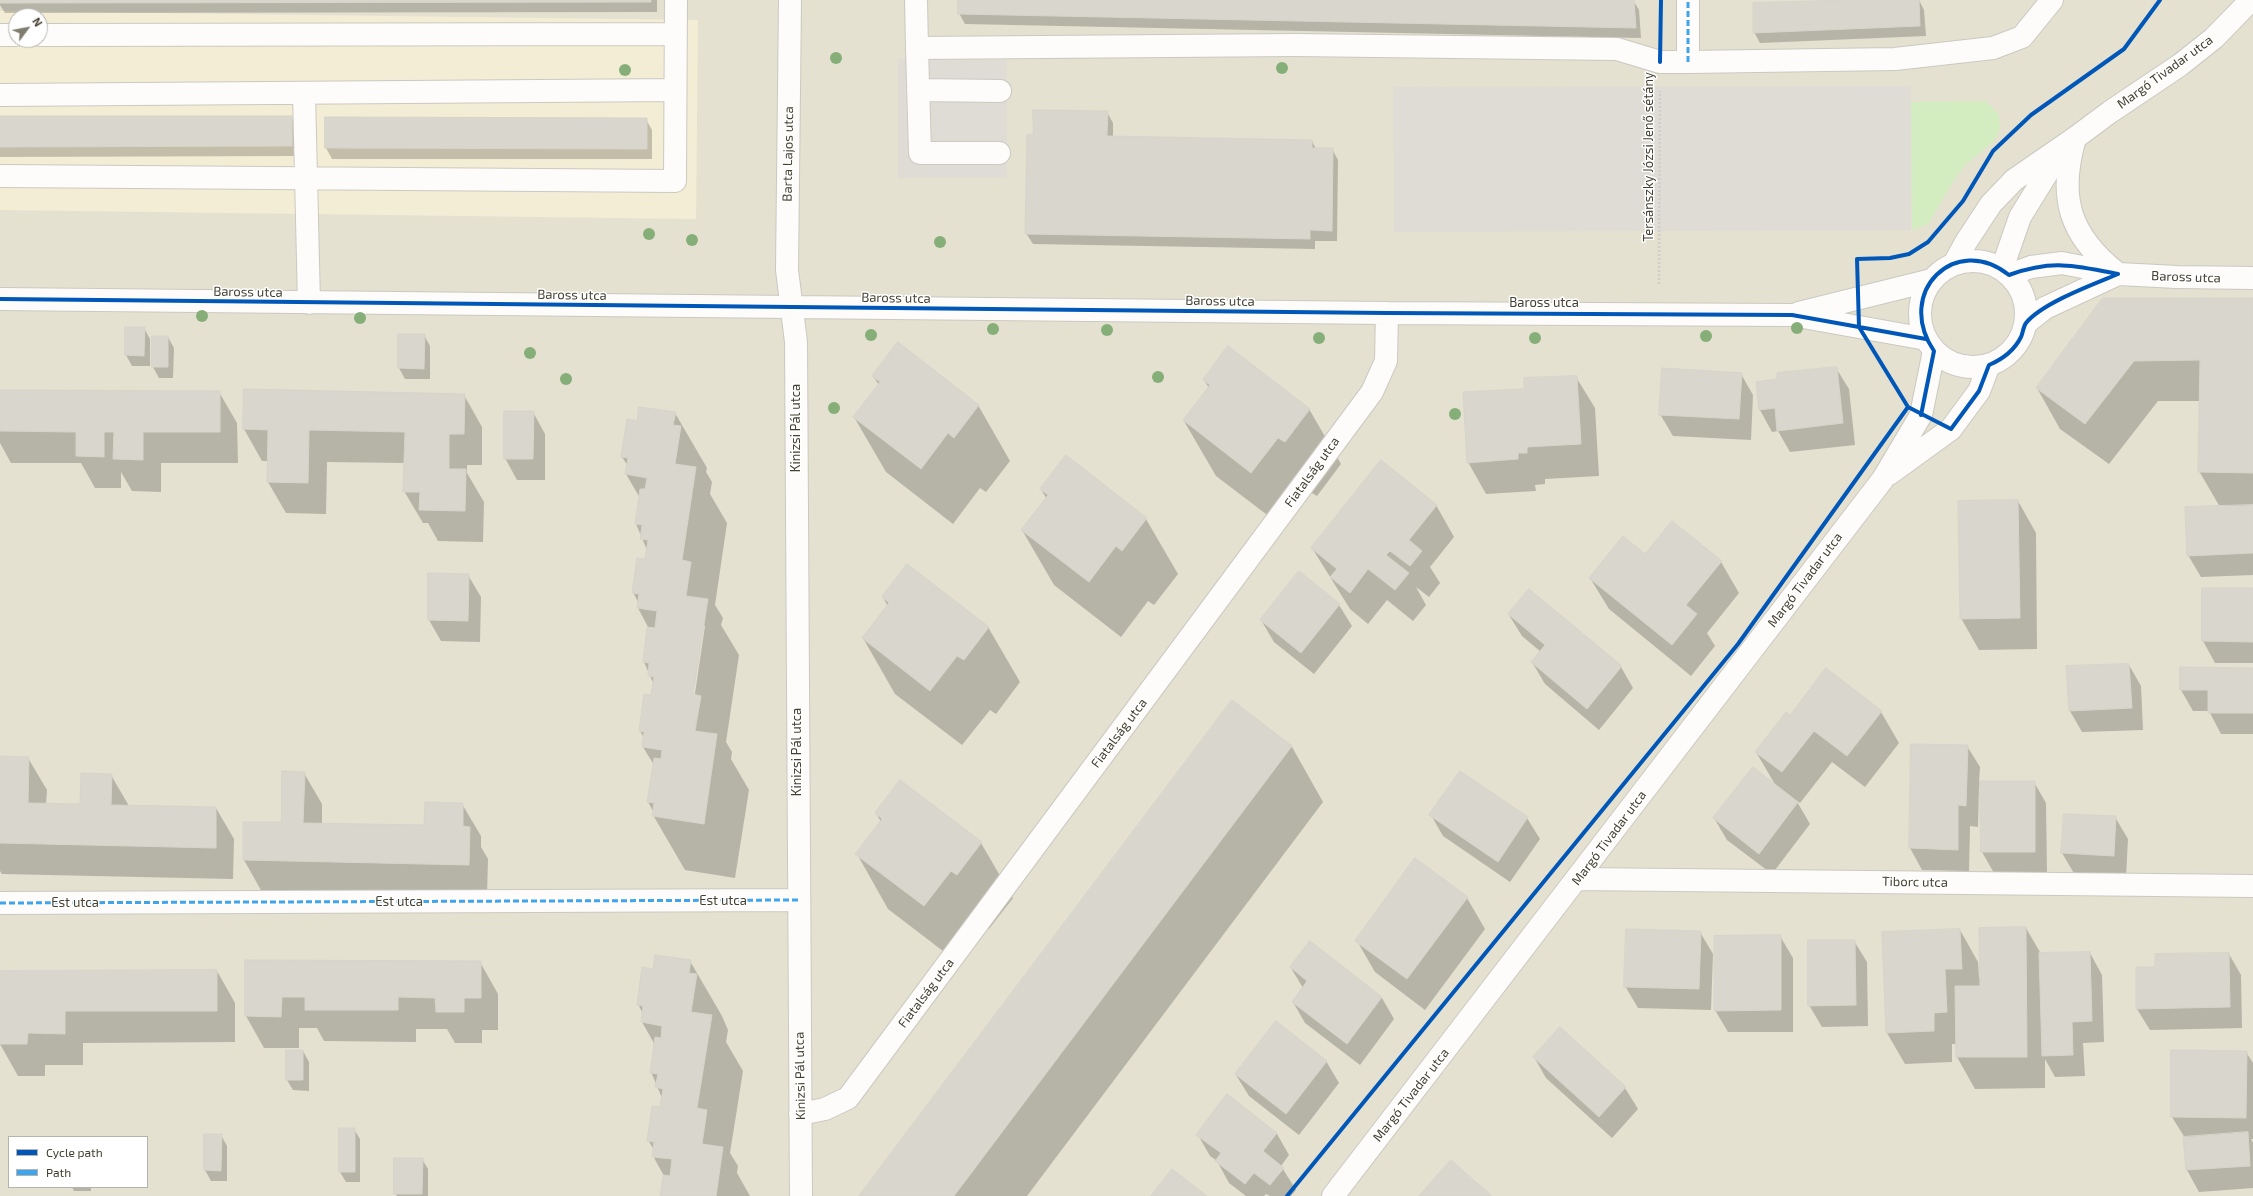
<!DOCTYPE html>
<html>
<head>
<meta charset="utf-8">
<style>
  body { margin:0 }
  #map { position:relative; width:2253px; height:1196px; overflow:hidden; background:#efede4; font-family:"Exo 2",sans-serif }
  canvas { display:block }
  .legend { position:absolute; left:8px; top:1136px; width:140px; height:52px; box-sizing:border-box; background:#fff; border:1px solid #b4b3ad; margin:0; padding:5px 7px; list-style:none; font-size:12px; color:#444031 }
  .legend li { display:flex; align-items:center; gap:8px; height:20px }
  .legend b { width:20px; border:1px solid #b4b3ad }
  .north { position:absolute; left:8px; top:8px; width:40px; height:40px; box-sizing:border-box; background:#fff; border:1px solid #b4b3ad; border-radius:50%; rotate:58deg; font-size:11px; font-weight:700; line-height:16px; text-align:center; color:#444031 }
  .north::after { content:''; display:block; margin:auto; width:14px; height:18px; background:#807d70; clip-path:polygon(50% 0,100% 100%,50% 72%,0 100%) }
</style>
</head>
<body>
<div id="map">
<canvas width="2253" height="1196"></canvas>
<ul class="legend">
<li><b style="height:5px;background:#0057b8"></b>Cycle path</li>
<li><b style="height:5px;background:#3fa4eb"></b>Path</li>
</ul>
<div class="north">N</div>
</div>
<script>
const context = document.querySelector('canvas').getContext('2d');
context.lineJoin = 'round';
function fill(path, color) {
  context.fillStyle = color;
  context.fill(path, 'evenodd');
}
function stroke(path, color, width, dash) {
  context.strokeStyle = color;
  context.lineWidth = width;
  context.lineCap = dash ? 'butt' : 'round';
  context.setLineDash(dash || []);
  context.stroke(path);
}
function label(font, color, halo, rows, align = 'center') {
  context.font = font + ' "Exo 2",sans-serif';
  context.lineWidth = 3;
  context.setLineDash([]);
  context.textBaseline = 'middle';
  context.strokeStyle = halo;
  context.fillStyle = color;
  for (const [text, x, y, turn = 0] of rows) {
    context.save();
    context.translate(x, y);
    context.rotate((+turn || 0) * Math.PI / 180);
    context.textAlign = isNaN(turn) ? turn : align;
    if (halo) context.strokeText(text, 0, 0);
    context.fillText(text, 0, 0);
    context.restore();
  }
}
fill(new Path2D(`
  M0 0H2253V1196H0ZM16 16H40V40H16ZM9 1137H147V1187H9Z`), '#e4e1d1');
fill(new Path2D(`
  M0 11 698 20 696 219 0 210ZM16 16H40V40H16Z`), '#f4edd5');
fill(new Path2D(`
  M1986 101 1999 115 2000 129 1994 141 1965 165 1954 180 1928 224 1912 230 1911 102Z`), '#d4edc0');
fill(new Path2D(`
  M898 59 1007 60V178H898Z
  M1911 86V230L1394 232 1393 87Z`), '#dedcd4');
fill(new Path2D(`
  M0 0H657V12L5 13 0 5Z
  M959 0H1633L1639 10 1641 38 965 24 959 13Z
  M1884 0H1919L1924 10 1926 36 1760 43 1754 32Z
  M1107 112 1113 123V137L1312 141 1316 149H1332L1338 160 1337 241H1315V249L1033 244 1026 233Z
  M0 117H291L298 127V156L0 157Z
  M646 119 652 130V159H332L326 148Z
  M2253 299V575L2201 577 2188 555 2220 507 2199 471 2200 401H2158L2109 464 2060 429 2037 388Z
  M144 328 150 339V366H132L126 355Z
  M399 335H424L430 346V379H405L399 368Z
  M153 337H168L174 348 173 378H159L153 367Z
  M1836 368 1849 389 1855 445 1790 452 1778 431 1772 432 1760 410 1757 383Z
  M1741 374 1753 395 1751 440 1673 436 1660 414Z
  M873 376 978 405 1010 461 986 492 980 488 953 524 886 472 854 417 879 385Z
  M1576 377 1595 408 1599 476 1545 479V484L1535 485 1536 491 1486 494 1468 462 1525 390Z
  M1204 380 1309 409 1341 464 1317 496 1310 492 1283 527 1216 476 1184 421 1209 388Z
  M245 390 464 395 482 427V465H467V473L484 502 483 542 438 541 428 523H423L404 491 405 463 327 462 326 514 286 513 268 482V461H262L244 429Z
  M0 391 219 392 237 423 238 463H161V492L132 491 121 472V488H95L81 463H11L0 443Z
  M533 412 545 434V480H517L505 458Z
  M675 413 707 468 706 472 712 482 710 494 727 523 715 605 723 618 721 625 739 655 726 742 732 752 731 759 749 790 735 878 685 870 653 815V811L648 802 654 765 643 747 644 738 640 731 652 696 654 685 644 662 648 627 638 608V602L633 592 646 560 647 550 636 524 640 498 626 474 628 466 622 457 637 422ZM703 625 705 626 694 700 692 699Z
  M1041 489 1146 519 1178 574 1154 605 1148 601 1121 637 1054 585 1022 530 1046 498Z
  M2018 501 2036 533 2037 649 1979 650 1961 618Z
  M1436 505 1454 537 1430 567 1440 583 1429 597 1416 587 1426 605 1413 621 1387 600 1368 624 1350 609 1312 548Z
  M1646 556 1721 562 1739 593 1707 633 1715 646 1691 676 1609 609 1590 578Z
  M1299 573 1339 605 1352 626 1314 674 1274 642 1261 620Z
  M468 575 481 597 480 642 441 641 429 620Z
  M2253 589V663H2215L2203 641Z
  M883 598 988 627 1020 682 996 714 990 710 962 745 895 694 863 638 888 606Z
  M1509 615 1621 667 1633 688 1599 730 1545 684 1532 662 1541 652 1522 636Z
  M2129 665 2141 686 2143 730 2082 732 2070 711Z
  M2253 669V734H2221L2209 711H2193L2181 690Z
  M1232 702 1292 747 1323 802 1027 1196H860Z
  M1881 712 1899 743 1865 787 1832 762 1800 803 1796 800 1810 824 1772 874 1727 840 1714 818 1776 786 1756 752 1790 716Z
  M1912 745 1967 746 1980 767 1979 782H2034L2046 803 2047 873H1994L1982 852 1981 785H1979L1978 827 1970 826 1969 871 1922 870 1910 848Z
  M28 758 47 790 46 804 81 805 111 775 129 806 216 808 234 839 233 879 2 874 0 871V796Z
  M304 773 322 804V824L425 827 462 804 481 836V847L488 859 487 897 262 892 244 860V823H282Z
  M876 813 981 843 1013 898 989 929 983 926 956 961 888 909 857 854 881 822Z
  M1431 815 1527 818 1540 839 1510 882 1443 836Z
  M2065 815 2115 817 2128 839 2126 877 2075 875 2062 853Z
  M1467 898 1485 929 1425 1010 1375 972 1357 941Z
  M2026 928 2041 954 2090 953 2102 975 2104 1042 2083 1043 2085 1076 2055 1077 2045 1059V1088L1975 1089 1957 1057 1956 1044H1952V1062L1905 1064 1887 1033 1960 930 1978 962 1979 978H1981Z
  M1700 932 1713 954 1711 1010 1638 1008 1625 986Z
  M1780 936 1793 958V1032H1728L1715 1010Z
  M1854 941 1867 962 1868 1026 1822 1027 1809 1005Z
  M1310 943 1382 998 1394 1019 1360 1065 1305 1023 1293 1002 1303 988 1291 968Z
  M2229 954 2241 975 2242 1028 2150 1030 2137 1009 2156 968Z
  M246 961 480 962 498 994V1030H482V1043H455L447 1029H416V1042L324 1041 317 1028H299V1048H264L246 1016Z
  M690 961 722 1016 728 1030 726 1042 743 1071 730 1153 738 1166 737 1173 750 1196H661L664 1176 653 1156 654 1150 648 1140 661 1109 662 1098 651 1072 655 1045 642 1022 643 1014 638 1004 653 970Z
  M217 971 235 1003V1042L83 1043V1065H45V1076H18L0 1044V972Z
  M303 1051 309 1062V1091L293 1090 287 1080Z
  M2246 1052 2253 1063V1139H2251L2253 1143V1188L2199 1192 2187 1170 2185 1138 2172 1117Z
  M1534 1057 1625 1088 1638 1109 1612 1138 1546 1078Z
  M1326 1061 1339 1083 1299 1135 1249 1096 1236 1075Z
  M1227 1096 1277 1134 1289 1155 1281 1166 1296 1190 1291 1196H1270L1266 1194 1264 1196H1246L1229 1183 1217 1161 1210 1156 1198 1135Z
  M354 1129 360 1139V1182H346L340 1172Z
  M221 1135 227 1146V1181H211L205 1170Z
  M422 1159 428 1169V1196H397L395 1193Z
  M72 1187H91V1191H74Z`), '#0003');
const building = new Path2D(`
  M0 0H651V2L0 3Z
  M958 0H1634L1636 28 958 14Z
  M1851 0H1919L1920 26 1753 33V3Z
  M1033 110 1108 111 1107 136 1312 140V148H1333L1332 231 1310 230V239L1025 234 1027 135 1033 134Z
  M0 116H292V146L0 147Z
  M325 117 647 118V149L325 148Z
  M2103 298H2253V473L2198 472 2200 360 2134 361 2085 424 2036 388Z
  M125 327H145L144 356 125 355Z
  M398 334H425L424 369 398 368Z
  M152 336H168V367H152Z
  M898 342 979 405 954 438 948 433 921 469 853 417 880 382 872 376Z
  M1228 346 1310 409 1285 442 1278 438 1251 473 1183 420 1210 385 1203 380Z
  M1837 367 1843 423 1777 431 1775 408 1759 410 1756 382 1777 379V373Z
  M1662 368 1742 373 1739 419 1659 415Z
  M1577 376 1581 444 1527 447V453H1518V459L1467 463 1463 392 1524 389V378Z
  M244 389 465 394 464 434H449V469H466L465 511 419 510 420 492H403L405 432 309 430 308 483 267 482 268 430 243 429Z
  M0 390 220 391V432H143V460L113 459 114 432H104V457L76 456V432L0 431Z
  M639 407 676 412 673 425 681 426 675 464 696 467 682 560 691 562 686 596 708 599 693 694 701 696 695 731 717 734 704 824 652 816 654 803 647 802 654 758 661 759 662 750 642 747 644 732 639 731 644 694 651 695 654 677 648 676 649 663 643 662 647 627 655 628 657 611 637 608 639 594 632 593 637 558 645 559 648 540 640 539 642 525 635 524 640 489H645L647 478 625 474 628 458 621 457 627 419 637 421Z
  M504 411H534L533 459H504Z
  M1066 455 1147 518 1122 551 1116 546 1089 582 1021 530 1048 495 1040 489Z
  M1381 460 1437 505 1409 540 1422 551 1410 566 1390 551 1386 555 1409 573 1395 590 1368 569 1350 593 1330 577 1337 569 1311 548Z
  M2018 500 2020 618 1960 619 1958 501Z
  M2253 505V553L2187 556 2185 507Z
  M1672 521 1722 561 1686 605 1697 614 1672 645 1589 578 1623 536 1645 554Z
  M907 564 989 627 964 660 957 656 930 691 862 638 889 603 882 597Z
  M1299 571 1340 604 1301 653 1260 620Z
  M428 573 469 574 468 621 428 620Z
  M2202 588H2253V642L2202 641Z
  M1529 589 1622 666 1587 709 1531 662 1545 645 1508 614Z
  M2129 664 2132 708 2069 711 2066 666Z
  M2180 667 2253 668V713H2208V690H2180Z
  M1826 668 1882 711 1847 756 1814 731 1782 772 1755 752 1786 712 1790 715Z
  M1232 700 1292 746 954 1196H859Z
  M1911 744 1968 745 1966 806 1958 805V850L1909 848Z
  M0 756 29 757 28 803 80 804 81 773 112 774 111 805 216 807V848L0 843Z
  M1753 767 1798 802 1759 854 1713 818Z
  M282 771 305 772 303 823 424 825 425 802 463 803V826L470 827 469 865 243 860V822H281Z
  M1460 771 1528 817 1498 862 1429 815Z
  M900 780 982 842 957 875 951 871 924 906 855 854 882 819 875 813Z
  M1980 781H2035V852H1981Z
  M2064 814 2116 816 2114 856 2061 853Z
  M1415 858 1468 897 1407 979 1355 941Z
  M2026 927 2027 1057H1956L1955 986H1980L1979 928Z
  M1626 929 1701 931 1699 989 1624 987Z
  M1960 929 1962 969H1945L1947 1012 1934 1013V1031L1886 1033 1882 932Z
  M1781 935V1010L1714 1011V936Z
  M1808 940H1855L1856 1005 1808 1006Z
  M1310 941 1382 997 1347 1044 1292 1002 1307 981 1290 967Z
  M2090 952 2092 1021 2072 1022 2073 1055 2042 1056 2039 953Z
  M2229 953 2230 1007 2136 1009V967H2155V954Z
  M655 955 691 960 689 973 697 974 691 1012 712 1015 697 1108 707 1110 702 1144 723 1147 716 1196H660L663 1175 670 1176 672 1159 652 1157 654 1142 647 1141 652 1106 660 1107 663 1089 655 1087 658 1074 650 1073 655 1037 661 1038 662 1026 641 1022 643 1006 637 1005 642 967 653 969Z
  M245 960 481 961V998H464V1012H436L435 998 398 997V1010H305V997H282L281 1017 245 1016Z
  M217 970V1011H65V1034L28 1033 27 1044H0V971Z
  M1276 1021 1327 1061 1286 1114 1235 1074Z
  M1560 1027 1626 1087 1599 1117 1533 1057Z
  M286 1050H303V1080H286Z
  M2171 1050 2247 1051 2246 1118 2171 1117Z
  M1227 1094 1277 1133 1263 1151 1284 1168 1270 1185 1254 1173 1245 1184 1215 1161 1221 1153 1196 1135Z
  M339 1128H355V1172H339Z
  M2248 1132 2250 1166 2186 1170 2183 1137Z
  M204 1134H222L221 1171 204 1170Z
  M394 1158H423L422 1194H394Z
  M1451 1160 1492 1196H1419Z
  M1172 1169 1207 1196H1151Z`);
fill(building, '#d8d6cd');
stroke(building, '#d7d4ca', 1);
const minor = new Path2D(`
  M790 0 787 270 796 342 801 1196
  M916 0 917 48 1295 45 1617 49 1660 62H1688L1895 59 1993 48 2022 37 2052 0
  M0 35H16
  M40 35 676 34
  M917 48 920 153H999
  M1688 62V0
  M918 90 1000 91
  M304 93 309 303
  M0 95 675 90
  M2075 138C2058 197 2069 235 2117 273
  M0 176 675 181 676 0
  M1920 314a53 53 0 1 1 106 0a53 53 0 1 1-106 0Z
  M1954 264 1966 242 1991 204 2014 180 2075 138 2110 112 2180 65 2214 38 2251 0
  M2002 269 2020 217 2049 170 2062 154
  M2009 275 2031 267 2062 263 2118 274 2177 277 2253 278
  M0 299 1387 313 1792 315 1926 339
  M1799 313 1932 280
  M2026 323 2045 308 2118 274
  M1889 474 1951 429 1979 391 1989 365
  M1578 879 2253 886
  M0 903 798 900
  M800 1114 825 1109 848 1098 1372 392 1386 361 1387 313
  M1333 1196 1883 479 1921 415 1934 351`);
stroke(minor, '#cbc9c0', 24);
stroke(new Path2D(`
  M1659 284 1660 91`), '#d0cec8', 2.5, [2, 2]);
stroke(minor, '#fdfcfb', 22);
stroke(new Path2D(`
  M1688 62V0
  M0 903 798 900`), '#3fa4eb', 3, [6, 3]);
stroke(new Path2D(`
  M1660 62 1661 0
  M2118 274C2094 284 2042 303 2026 323 2023 327 2023 333 2021 337 2014 351 2003 359 1989 365L1979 391 1951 429 1908 407 1859 327 1857 259 1890 258 1909 254 1928 242 1963 201 1993 151 2031 115 2124 49 2160 0
  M0 299 1387 313 1792 315 1926 339
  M1921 415 1934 351C1894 292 1956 232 2009 275 2054 259 2074 266 2118 274
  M1287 1196 1738 644 1908 407`), '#0057b8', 4);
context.fillStyle = '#86ae78';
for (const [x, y] of [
  [836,58],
  [1282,68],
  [625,70],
  [649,234],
  [692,240],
  [940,242],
  [202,316],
  [360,318],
  [1797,328],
  [993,329],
  [1107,330],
  [871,335],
  [1706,336],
  [1319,338],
  [1535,338],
  [530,353],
  [1158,377],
  [566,379],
  [834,408],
  [1455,414]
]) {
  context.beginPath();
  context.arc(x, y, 6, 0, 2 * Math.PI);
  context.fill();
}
label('13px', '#444031', '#fff', [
  ["Margó Tivadar utca",2165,72,-36],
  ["Barta Lajos utca",788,154,-89],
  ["Tersánszky Józsi Jenő sétány",1649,157,-90],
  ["Baross utca",2186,277,2],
  ["Baross utca",248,292,1],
  ["Baross utca",572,295,1],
  ["Baross utca",896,298,1],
  ["Baross utca",1220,301,1],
  ["Baross utca",1544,303],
  ["Kinizsi Pál utca",796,428,-90],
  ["Fiatalság utca",1312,472,-54],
  ["Margó Tivadar utca",1805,580,-53],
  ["Fiatalság utca",1119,733,-53],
  ["Kinizsi Pál utca",797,752,-90],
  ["Margó Tivadar utca",1609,838,-53],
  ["Tiborc utca",1915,882,1],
  ["Est utca",723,901],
  ["Est utca",399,902],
  ["Est utca",75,903],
  ["Fiatalság utca",926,993,-53],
  ["Kinizsi Pál utca",800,1076,-91],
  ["Margó Tivadar utca",1411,1095,-52]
]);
</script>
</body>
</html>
